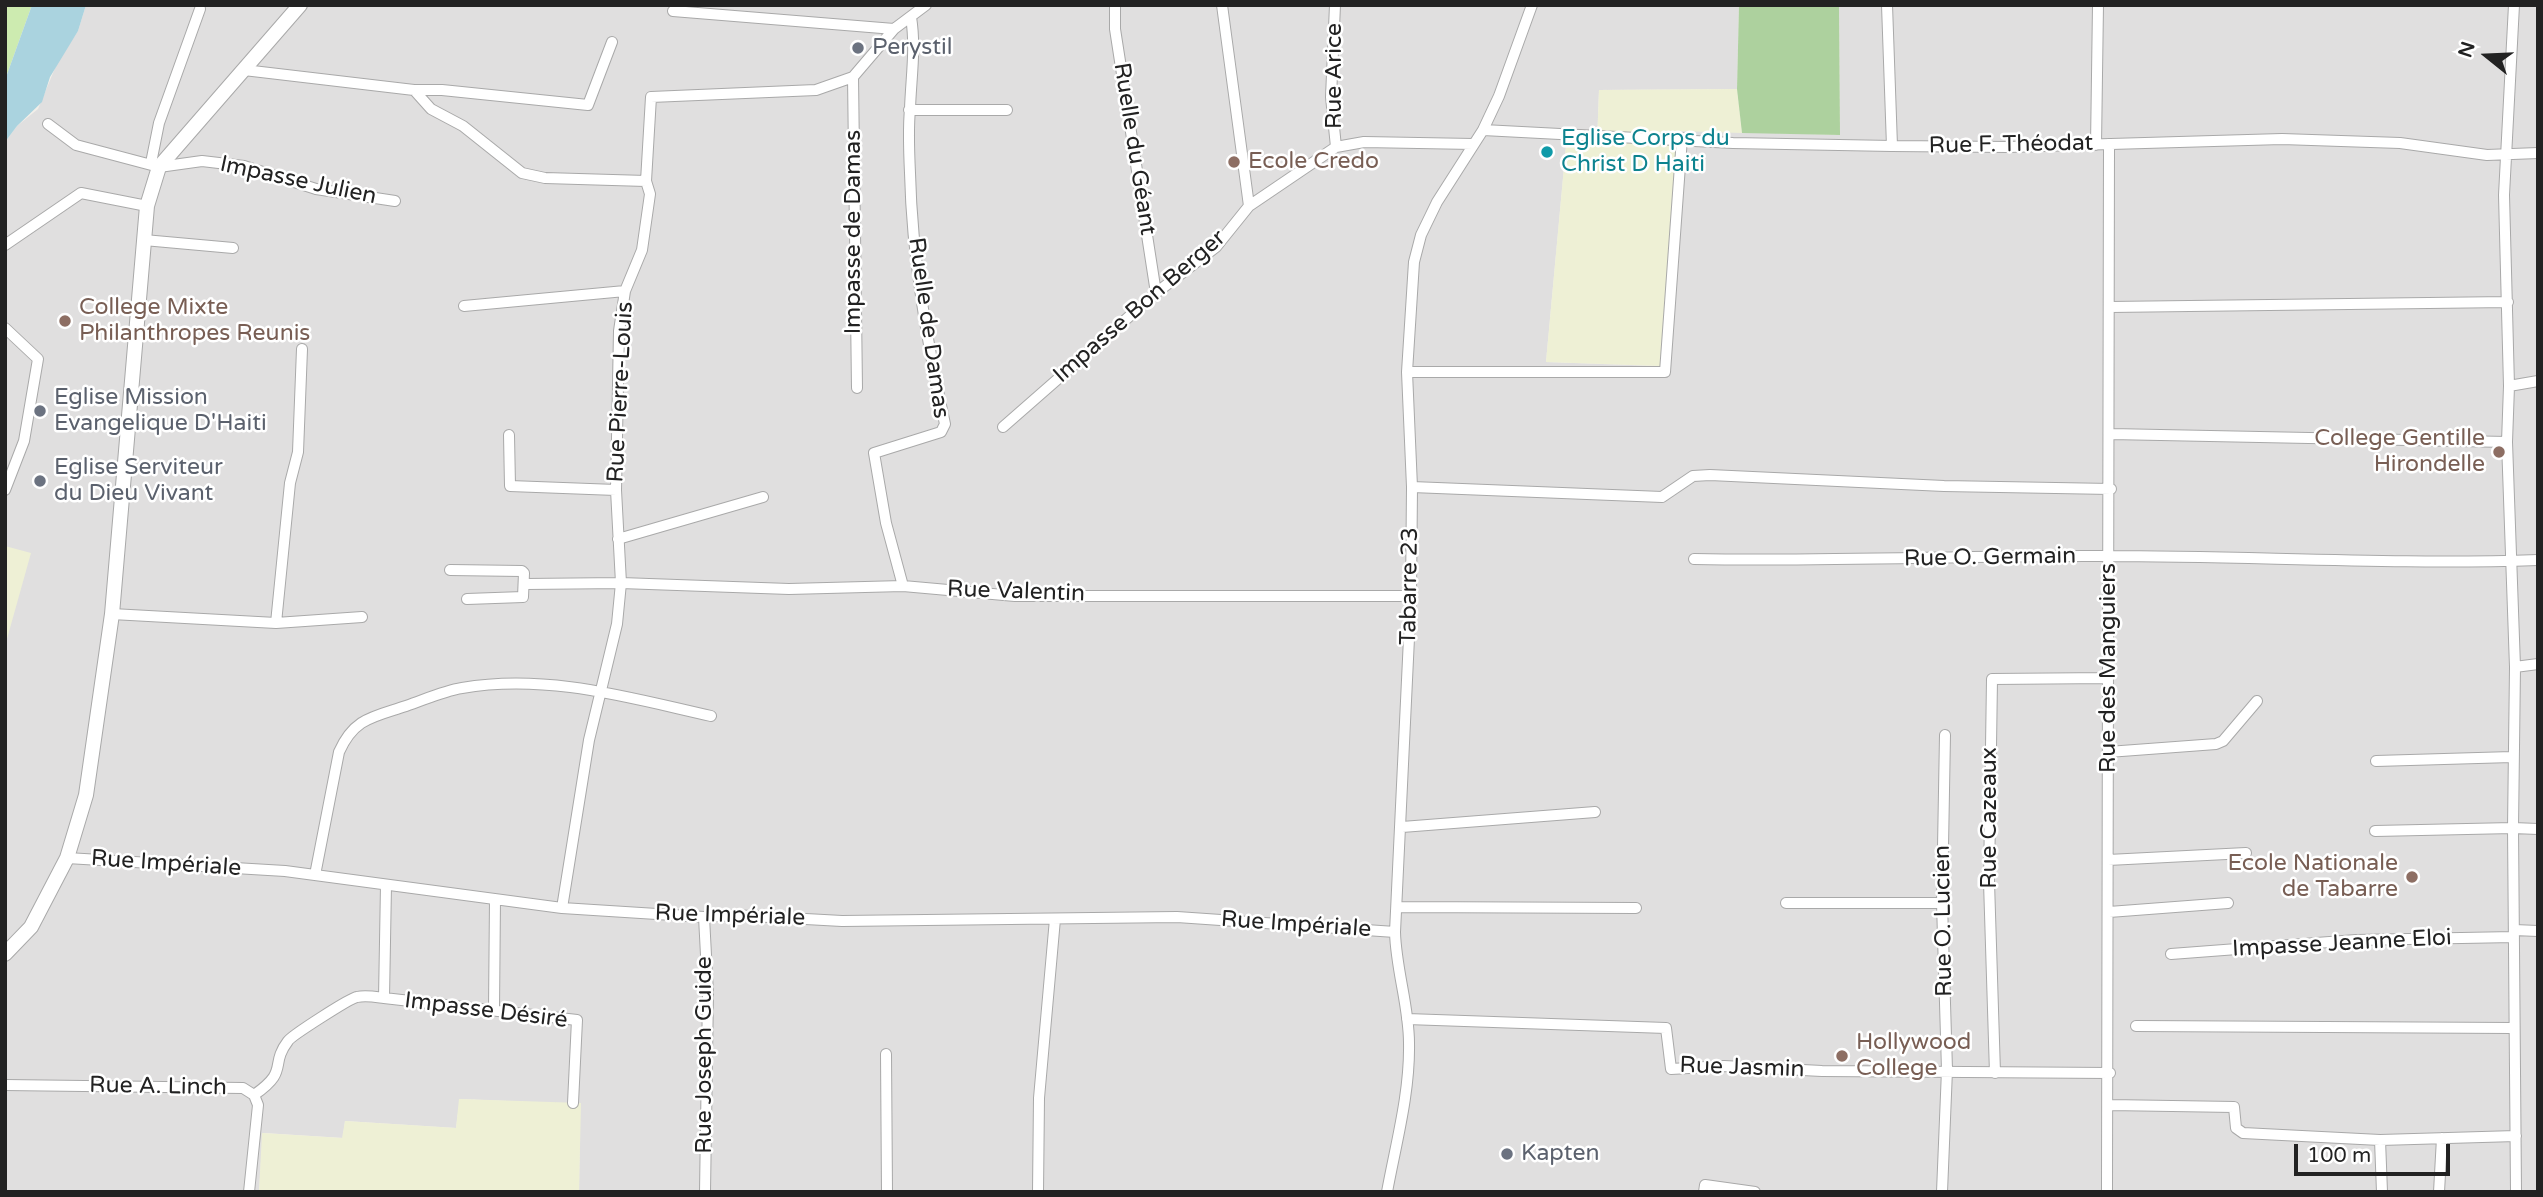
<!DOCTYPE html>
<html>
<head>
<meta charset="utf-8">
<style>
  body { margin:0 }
  #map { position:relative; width:2543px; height:1197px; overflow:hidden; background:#f2efe9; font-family:"Varela Round",sans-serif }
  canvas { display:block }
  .frame { position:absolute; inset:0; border:7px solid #222; pointer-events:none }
  .north { position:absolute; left:2452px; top:21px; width:70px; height:70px; -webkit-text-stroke:5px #fff; paint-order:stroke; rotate:288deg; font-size:19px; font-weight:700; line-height:28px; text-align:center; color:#222 }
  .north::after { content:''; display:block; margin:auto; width:24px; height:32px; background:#222; clip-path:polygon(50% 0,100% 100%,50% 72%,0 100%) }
  .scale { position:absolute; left:2294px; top:1144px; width:156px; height:32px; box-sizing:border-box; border:4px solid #222; border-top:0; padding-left:9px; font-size:21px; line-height:24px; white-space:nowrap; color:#222; -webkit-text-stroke:5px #fff; paint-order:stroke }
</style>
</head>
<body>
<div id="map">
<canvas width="2543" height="1197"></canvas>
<div class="frame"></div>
<div class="north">N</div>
<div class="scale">100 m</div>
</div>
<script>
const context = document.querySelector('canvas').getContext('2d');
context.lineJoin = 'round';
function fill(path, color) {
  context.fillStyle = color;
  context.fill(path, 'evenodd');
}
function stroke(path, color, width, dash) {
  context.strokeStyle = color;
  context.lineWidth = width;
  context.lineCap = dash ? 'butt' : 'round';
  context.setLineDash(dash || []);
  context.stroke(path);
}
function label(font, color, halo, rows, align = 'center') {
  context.font = font + ' "Varela Round",sans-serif';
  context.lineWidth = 5;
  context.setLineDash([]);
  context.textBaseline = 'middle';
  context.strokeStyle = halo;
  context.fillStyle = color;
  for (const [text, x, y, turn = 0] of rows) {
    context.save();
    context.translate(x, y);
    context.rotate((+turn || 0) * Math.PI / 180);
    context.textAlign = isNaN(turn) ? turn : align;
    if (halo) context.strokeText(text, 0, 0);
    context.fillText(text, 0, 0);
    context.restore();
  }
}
fill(new Path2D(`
  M86 5H1739L1737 89 1599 90 1597 144 1566 146 1546 362 1659 366 1678 130 1840 135 1839 5H2538V1192H579L580 1104 460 1099 456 1128 345 1121 343 1138 263 1133 259 1192H5V142L17 126 38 109 58 61 78 31Z`), '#e0dfdf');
fill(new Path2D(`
  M1737 89 1742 133 1678 131 1660 366 1546 362 1566 145 1597 144 1599 90Z
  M5 546 31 553 5 646Z
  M459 1099 581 1103 579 1192H259L262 1133 342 1138 345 1121 456 1128Z`), '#eef0d5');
fill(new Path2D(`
  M5 5H32L5 80Z`), '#cdebb0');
fill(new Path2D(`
  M1739 5H1839L1840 135 1742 133 1737 89Z`), '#add19e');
fill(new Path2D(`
  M32 5H86L78 31 50 77 42 102 17 126 5 142V80Z`), '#aad3df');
const minor = new Path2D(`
  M1115 5V29L1156 293
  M1222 5 1249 206
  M1335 5 1331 97 1336 147
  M1887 5 1892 146
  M673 11 894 29
  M244 70 414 90 431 109 463 126 522 173 545 178 646 181
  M853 77 857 388
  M414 90H442L588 105 612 42
  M909 110H1007
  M48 124 76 145 159 167 202 161 244 166 316 189 395 201
  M1483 130 1733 143 1892 146 2008 147 2282 139 2400 143 2487 155 2538 153
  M2096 145 2098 5
  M151 163 159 123 200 9
  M144 240 233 248
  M5 245 81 193 147 206
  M464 306 625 291
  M2110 307 2508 302
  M5 328 38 359 24 441 5 490
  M1407 372H1665L1682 138
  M2509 386 2538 381
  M1003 427 1156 293 1216 247 1249 206 1336 147 1364 142 1473 144
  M2111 434 2507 442
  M509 435 510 486 616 490
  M1412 487 1662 497 1693 476 1710 475 1944 486 2111 489
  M618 539 763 497
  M1694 559C1832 562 1970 555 2108 556 2251 556 2394 565 2538 560
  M450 570 522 571 524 573 523 597 467 599
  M526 584 621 583 789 589 903 586 1015 596H1411
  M903 586 886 523 874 453 941 432 945 424C927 341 912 258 910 173 909 152 908 130 910 109 911 78 916 48 911 17
  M112 614 276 623 362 617
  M276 623 290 483 298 452 302 349
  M2515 667 2538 664
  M2108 752 2216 744 2223 741 2257 701
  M2376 761 2512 757
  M1402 827 1595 812
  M2375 831 2513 828 2515 667 2507 442 2509 386 2504 195 2514 5
  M67 858 285 871 562 908 704 917 733 915 842 921 1177 917 1395 932
  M2108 860 2246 853
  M315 875 339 752C354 718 373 717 406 706 424 700 443 691 462 688 546 673 630 698 711 716
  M386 885 384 998 577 1020 573 1103
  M1786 903H1942
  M1398 907 1636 908
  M562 908 589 740 617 624 621 583 616 490 619 331 625 291 642 250 650 194 646 181 651 97 816 90 853 77 894 29 926 5
  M2109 912 2228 903
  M704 917 708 993 705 1192
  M2514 930 2538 931
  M2171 954 2356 940 2514 937
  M494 1010 495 899
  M1407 1019 1666 1028 1671 1069 1724 1066 1822 1071 2110 1073
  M2136 1026 2513 1028
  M886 1054 887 1192
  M1995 1073 1989 882 1992 679 2108 678
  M5 1085 243 1088 254 1095 258 1105 249 1192
  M254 1095C290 1070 269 1066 288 1041 291 1036 350 998 357 997 366 995 376 997 384 998
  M2110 1105 2234 1107 2236 1128 2243 1133 2380 1140 2516 1136
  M2380 1140 2382 1192
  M1038 1192 1039 1098 1055 919
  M1387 1192C1396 1143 1410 1093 1409 1043 1409 1006 1396 970 1395 932L1411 596 1412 487 1407 372 1414 262 1421 235 1437 202 1483 130 1499 96 1532 5
  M1704 1192 1705 1185 1755 1192
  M1942 1192 1947 1070 1942 903 1945 735
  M2107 1192 2109 144
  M2439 1192 2442 1138
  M2516 1192 2513 828 2538 829`);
const tertiary = new Path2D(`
  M5 954 31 927 67 858 86 795 112 614 147 206 159 167 300 5`);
stroke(minor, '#a9a9a9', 12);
stroke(tertiary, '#a9a9a9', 16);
stroke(minor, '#fff', 10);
stroke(tertiary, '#fff', 14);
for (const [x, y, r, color] of [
  [858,48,7,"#6b7280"],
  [1547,152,7,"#0f9aa8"],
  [1234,162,7,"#8d6e63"],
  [65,321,7,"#8d6e63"],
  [40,411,7,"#6b7280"],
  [2499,452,7,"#8d6e63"],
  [40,481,7,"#6b7280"],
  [2412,877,7,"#8d6e63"],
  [1842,1056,7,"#8d6e63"],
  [1507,1154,7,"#6b7280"]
]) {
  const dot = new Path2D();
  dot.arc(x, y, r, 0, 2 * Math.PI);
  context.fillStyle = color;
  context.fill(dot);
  stroke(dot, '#fff', 2.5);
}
label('23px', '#5b616d', '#fff', [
  ["Perystil",872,48],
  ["Eglise Mission",54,398],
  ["Evangelique D'Haiti",54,424],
  ["Eglise Serviteur",54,468],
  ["du Dieu Vivant",54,494],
  ["Kapten",1521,1154]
], 'left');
label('23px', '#222', '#fff', [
  ["Rue Arice",1335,76,-90],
  ["Rue F. Théodat",2011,145,-1],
  ["Ruelle du Géant",1134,149,81],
  ["Impasse Julien",298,181,12],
  ["Impasse de Damas",854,232,-90],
  ["Impasse Bon Berger",1140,307,-41],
  ["Ruelle de Damas",928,328,82],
  ["Rue Pierre-Louis",621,392,-87],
  ["Rue O. Germain",1990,558,-1],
  ["Tabarre 23",1410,586,-89],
  ["Rue Valentin",1016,592,2],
  ["Rue des Manguiers",2109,668,-90],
  ["Rue Cazeaux",1990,818,-90],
  ["Rue Impériale",166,864,4],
  ["Rue Impériale",730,916,2],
  ["Rue O. Lucien",1944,921,-91],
  ["Rue Impériale",1296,925,4],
  ["Impasse Jeanne Eloi",2342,944,-3],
  ["Impasse Désiré",486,1011,7],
  ["Rue Joseph Guide",705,1055,-90],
  ["Rue Jasmin",1742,1068,2],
  ["Rue A. Linch",158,1087,1]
]);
label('23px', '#0d838f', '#fff', [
  ["Eglise Corps du",1561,139],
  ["Christ D Haiti",1561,165]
], 'left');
label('23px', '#785e54', '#fff', [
  ["Ecole Credo",1248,162],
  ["College Mixte",79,308],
  ["Philanthropes Reunis",79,334],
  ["College Gentille",2485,439,"right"],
  ["Hirondelle",2485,465,"right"],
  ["Ecole Nationale",2398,864,"right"],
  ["de Tabarre",2398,890,"right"],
  ["Hollywood",1856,1043],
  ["College",1856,1069]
], 'left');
</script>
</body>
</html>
